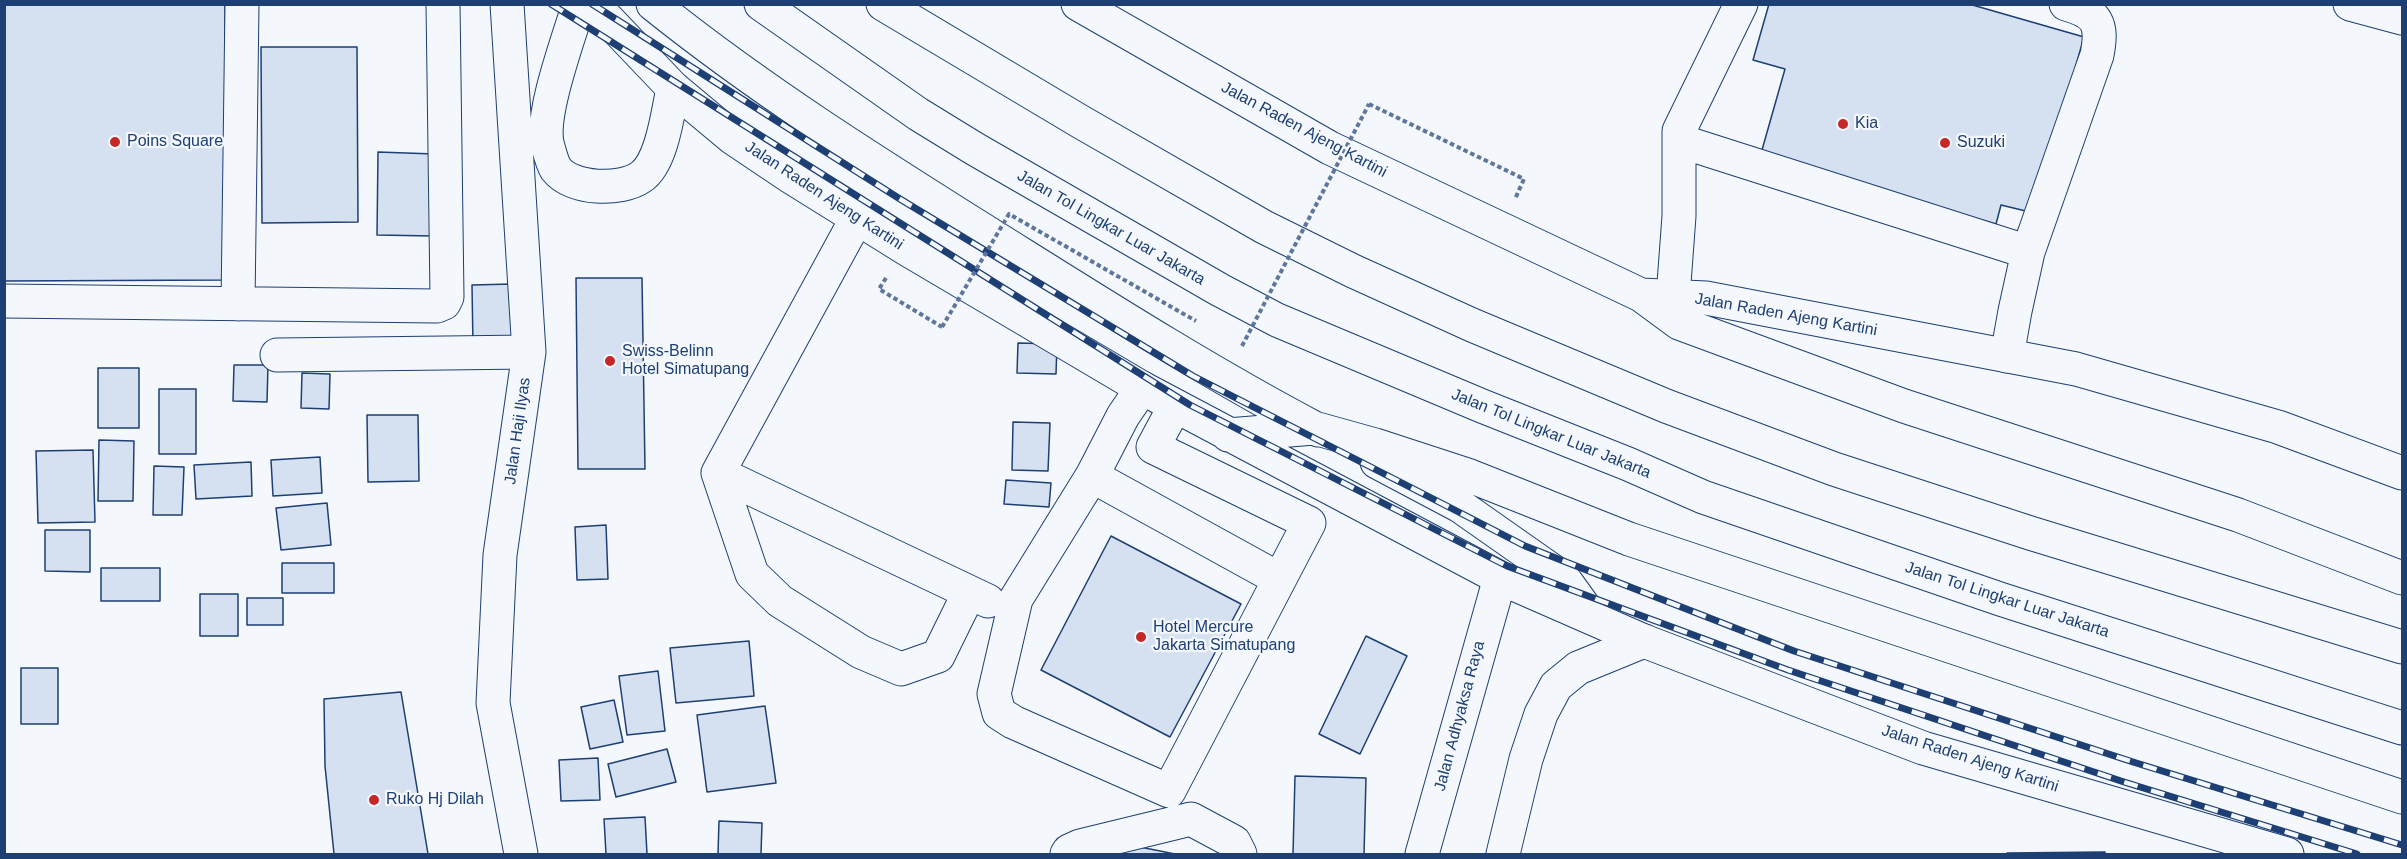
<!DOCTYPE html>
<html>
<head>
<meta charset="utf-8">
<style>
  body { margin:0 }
  #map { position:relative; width:2407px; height:859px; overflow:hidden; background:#f4f7fb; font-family:Helvetica,sans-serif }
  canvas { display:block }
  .frame { position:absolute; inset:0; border:6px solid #1d3f73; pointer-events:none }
</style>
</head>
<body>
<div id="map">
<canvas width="2407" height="859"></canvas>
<div class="frame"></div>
</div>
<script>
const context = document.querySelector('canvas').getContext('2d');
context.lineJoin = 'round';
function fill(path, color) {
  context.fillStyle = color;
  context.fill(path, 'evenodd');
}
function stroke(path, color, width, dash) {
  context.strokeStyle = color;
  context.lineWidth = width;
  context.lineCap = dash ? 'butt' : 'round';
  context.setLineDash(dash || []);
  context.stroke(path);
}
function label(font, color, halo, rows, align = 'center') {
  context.font = font + ' Helvetica,sans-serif';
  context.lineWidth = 4.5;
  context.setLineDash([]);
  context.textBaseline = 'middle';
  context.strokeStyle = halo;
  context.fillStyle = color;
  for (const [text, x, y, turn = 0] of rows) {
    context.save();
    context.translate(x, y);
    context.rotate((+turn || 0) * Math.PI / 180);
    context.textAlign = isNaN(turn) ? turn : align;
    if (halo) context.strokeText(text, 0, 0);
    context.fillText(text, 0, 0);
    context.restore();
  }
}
const building = new Path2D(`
  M4 4H225L226 280 4 281Z
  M1769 4H1969L2084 37 2034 213 2001 205 1996 224 1760 157 1785 69 1753 60Z
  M261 47H357L358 222 262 223Z
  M378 152 434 154 433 236 377 235Z
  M576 278H642L645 469H578Z
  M512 284 513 346 473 347 472 285Z
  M1018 343 1057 344 1056 374 1017 373Z
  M234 365H268L267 402 233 401Z
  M98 368H139V428H98Z
  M302 373 330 374 329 409 301 408Z
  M159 389H196V454H159Z
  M367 415H418L419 481 368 482Z
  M1013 422 1050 423 1048 471 1012 470Z
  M99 440 134 441 133 501H98Z
  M93 450 95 522 38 523 36 451Z
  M320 457 322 493 273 496 271 460Z
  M251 462 252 496 196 499 194 465Z
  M154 466 184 467 182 515H153Z
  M1006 480 1051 483 1049 507 1004 504Z
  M327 503 331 545 281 550 276 508Z
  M606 525 608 579 577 580 575 527Z
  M45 530H90V572L45 571Z
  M1111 536 1241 604 1170 737 1041 670Z
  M282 563H334V593H282Z
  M101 568H160V601H101Z
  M200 594H238V636H200Z
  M247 598H283V625H247Z
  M1366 636 1407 656 1360 754 1319 734Z
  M749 641 754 696 676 703 670 648Z
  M21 668H58V724H21Z
  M658 671 665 731 627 735 619 676Z
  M401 692 428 854H334L325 766 324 699Z
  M614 700 623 742 590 749 581 707Z
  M765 706 776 783 707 792 697 715Z
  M667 749 676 782 616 797 608 764Z
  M598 758 600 800 561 801 559 760Z
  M1295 776 1366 778 1364 854H1293Z
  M645 817 647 854H606L604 819Z
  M719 821 762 823 761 854H718Z
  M1125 844 1175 854H1116Z
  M2105 852V854H2007V853Z`);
fill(building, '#d5e0f0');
stroke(building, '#1d3f73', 1.5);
const minor = new Path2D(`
  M507 4 529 352 500 555 493 703 521 854
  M579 4C569 37 541 112 547 143 549 150 552 163 556 169 572 190 621 191 641 177 662 163 668 112 673 88
  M2350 4 2402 18
  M1680 141 2028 252
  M857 218 718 473 752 574 780 601 861 652 901 669 938 656 969 593
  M1673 297 1679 216V131L1741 4
  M4 301 437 306 444 303 447 297 443 4
  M238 304 242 4
  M277 355 529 352
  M2007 356 2015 311 2028 252 2097 55C2103 24 2098 13 2066 4
  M1142 388 1123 416 1092 476 1016 599 994 694 999 713 1013 722 1169 791 1309 523 1153 447 1175 406
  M718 473 988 601
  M1092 476 1279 579
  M1067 854 1069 851 1080 846 1191 819 1234 842 1240 854`);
const major = new Path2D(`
  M1422 854 1500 578
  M1503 854 1526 759 1541 714 1556 686 1578 668 1644 641`);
const highway = new Path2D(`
  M593 4 673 88 733 138 791 177 905 248 1142 388 1500 578 1644 641 1923 748 2287 854
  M653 4C760 90 875 162 991 235 1098 302 1206 371 1318 430
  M761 4 918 114 975 149 1220 290 1277 320 1482 406 1628 464 1703 497 2000 599 2402 728
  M883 4 1081 122 1264 227 1353 271 1472 325 1666 406 1834 469 2030 533 2402 647
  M1078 4 1330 148 1641 295 1706 298 2076 369 2278 427 2402 473
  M1641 295 1679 323 1904 406 2238 515 2402 578
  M1228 435 1314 428 1375 445 1470 476 1629 539 2402 797
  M1377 462 1460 506 1564 579 1592 618`);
stroke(minor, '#1d3f73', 35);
stroke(major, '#1d3f73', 35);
stroke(highway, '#1d3f73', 35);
stroke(new Path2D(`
  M1369 104 1524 179 1515 199
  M886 278 879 289 942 327`), '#5e769c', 4, [4.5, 3]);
stroke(minor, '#f4f7fb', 33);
stroke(major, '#f4f7fb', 33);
stroke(highway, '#f4f7fb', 33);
const rail = new Path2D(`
  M551 4 1190 405 1507 566 1788 670 2124 782 2357 854
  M592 4 900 199 1193 376 1525 546 1794 651 2133 762 2402 845`);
stroke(rail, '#1d3f73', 7);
stroke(rail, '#f4f7fb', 4.5, [14]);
stroke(new Path2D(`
  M942 327 1009 214 1196 321
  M1242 346 1369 104`), '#5e769c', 4, [4.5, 3]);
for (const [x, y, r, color] of [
  [1843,124,6,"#c62828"],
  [115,142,6,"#c62828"],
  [1945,143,6,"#c62828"],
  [610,361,6,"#c62828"],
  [1141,637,6,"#c62828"],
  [374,800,6,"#c62828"]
]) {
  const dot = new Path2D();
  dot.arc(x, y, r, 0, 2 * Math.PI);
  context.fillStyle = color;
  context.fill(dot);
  stroke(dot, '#f4f7fb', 2);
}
label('16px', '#1d3f73', '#f4f7fb', [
  ["Kia",1855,124],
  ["Poins Square",127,142],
  ["Suzuki",1957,143],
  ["Swiss-Belinn",622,352],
  ["Hotel Simatupang",622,370],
  ["Hotel Mercure",1153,628],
  ["Jakarta Simatupang",1153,646],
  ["Ruko Hj Dilah",386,800]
], 'left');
label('16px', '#1d3f73', '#f4f7fb', [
  ["Jalan Raden Ajeng Kartini",1304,130,28],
  ["Jalan Raden Ajeng Kartini",824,196,33],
  ["Jalan Tol Lingkar Luar Jakarta",1111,228,30],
  ["Jalan Raden Ajeng Kartini",1786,315,10],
  ["Jalan Haji Ilyas",518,431,-82],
  ["Jalan Tol Lingkar Luar Jakarta",1551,434,22],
  ["Jalan Tol Lingkar Luar Jakarta",2007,600,18],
  ["Jalan Adhyaksa Raya",1460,716,-75],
  ["Jalan Raden Ajeng Kartini",1970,759,18]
]);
</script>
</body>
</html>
